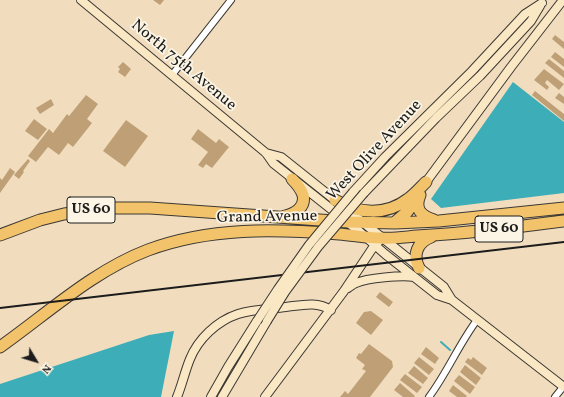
<!DOCTYPE html>
<html>
<head>
<meta charset="utf-8">
<style>
  body { margin:0 }
  #map { position:relative; width:564px; height:397px; overflow:hidden; background:#f1ddbe; font-family:Vollkorn,serif }
  canvas { display:block }
  .north { position:absolute; left:16px; top:341px; width:40px; height:40px; -webkit-text-stroke:3px #fcf5e5; paint-order:stroke; rotate:128deg; font-size:11px; font-weight:700; line-height:16px; text-align:center; color:#1c1c1c }
  .north::after { content:''; display:block; margin:auto; width:14px; height:18px; background:#1c1c1c; clip-path:polygon(50% 0,100% 100%,50% 72%,0 100%) }
</style>
</head>
<body>
<div id="map">
<canvas width="564" height="397"></canvas>
<div class="north">N</div>
</div>
<script>
const context = document.querySelector('canvas').getContext('2d');
context.lineJoin = 'round';
function fill(path, color) {
  context.fillStyle = color;
  context.fill(path, 'evenodd');
}
function stroke(path, color, width, dash) {
  context.strokeStyle = color;
  context.lineWidth = width;
  context.lineCap = dash ? 'butt' : 'round';
  context.setLineDash(dash || []);
  context.stroke(path);
}
function label(font, color, halo, rows, align = 'center') {
  context.font = font + ' Vollkorn,serif';
  context.lineWidth = 3.5;
  context.setLineDash([]);
  context.textBaseline = 'middle';
  context.strokeStyle = halo;
  context.fillStyle = color;
  for (const [text, x, y, turn = 0] of rows) {
    context.save();
    context.translate(x, y);
    context.rotate((+turn || 0) * Math.PI / 180);
    context.textAlign = isNaN(turn) ? turn : align;
    if (halo) context.strokeText(text, 0, 0);
    context.fillText(text, 0, 0);
    context.restore();
  }
}
fill(new Path2D(`
  M513 82 564 122V193L441 208 431 199Z
  M174 331 161 397H0V384L149 335Z`), '#3dadb8');
stroke(new Path2D(`
  M441 342 450 350`), '#3dadb8', 2);
fill(new Path2D(`
  M153 0H164L160 5Z
  M555 35 564 42V49L552 39Z
  M555 52 564 59V67L551 57Z
  M549 59 564 71V78L545 63Z
  M123 62 131 69 125 77 118 72 120 69 118 67Z
  M544 69 564 84 559 90 547 80 545 83 549 87 547 90 534 80Z
  M535 91 564 114V121L532 95Z
  M559 93 564 97V104L555 98Z
  M86 95 98 104 87 119 92 123 73 147 68 143 59 155 48 147 36 162 28 156 49 129 53 133 67 114 69 116Z
  M51 99 54 105 40 114 36 108Z
  M34 119 47 129 38 140 25 131Z
  M126 120 148 136 125 167 103 151Z
  M198 129 216 143 219 139 229 147 212 168 206 164 203 168 198 165 208 152 191 139Z
  M28 159 30 161 23 171 24 172 19 179 14 175Z
  M10 168 15 172 0 193V178L2 180Z
  M380 292 393 302 389 307 376 297Z
  M371 311 383 320 371 335 356 323 364 312Z
  M369 344 392 361 393 367 370 397H340L345 391 348 394 366 371 362 369 365 365 356 358 359 353 361 354Z
  M426 347 439 358 435 364 421 354Z
  M419 357 434 369 429 375 414 363Z
  M473 357 487 368 482 375 465 362 468 358 471 360Z
  M465 365 481 378 476 385 460 372Z
  M414 366 428 378 423 384 408 373Z
  M405 374 422 387 417 393 400 380Z
  M459 375 475 387 470 394 454 381Z
  M400 383 415 396 414 397H403L394 390Z
  M453 385 467 396 466 397H457L449 391Z`), '#bfa076');
const street = new Path2D(`
  M172 75 231 0
  M429 397C447 373 459 344 477 320
  M555 397 563 387`);
const secondary = new Path2D(`
  M81 0 266 153 273 163 360 232 385 254 437 295 452 300 564 387
  M266 153 281 157 444 287 452 300
  M426 182 511 67 563 0
  M353 192 385 157 472 71 525 14 542 3
  M364 193 436 118 480 76 531 21 540 6
  M348 288C351 286 353 284 356 283 367 278 402 275 414 277
  M177 397C182 385 185 371 190 359 198 339 217 321 238 314 253 309 270 309 286 307 302 305 317 301 331 310
  M211 397 228 367 257 321
  M222 397 267 321
  M265 397 344 291 372 249 379 241`);
const highway = new Path2D(`
  M420 195C414 209 421 216 434 220
  M335 200C358 214 386 216 408 199 415 194 420 188 426 182
  M285 216C295 214 306 207 303 195 301 189 296 183 292 179
  M394 223 407 212 419 196
  M0 235 40 220 64 214 114 208H150L348 222 395 223 439 221 564 208
  M419 268C412 254 418 242 431 237
  M0 347C48 313 93 271 148 250 210 227 275 229 339 234 353 235 367 238 381 238 393 239 405 237 417 236 466 234 515 227 564 221`);
stroke(street, '#3c3934', 8);
stroke(secondary, '#3c3934', 10);
stroke(highway, '#3c3934', 13);
stroke(street, '#fff', 6);
stroke(secondary, '#fae7c3', 8);
stroke(highway, '#f2c36a', 11);
stroke(new Path2D(`
  M0 308 564 242`), '#1c1c1c', 2);
const secondaryBridge = new Path2D(`
  M257 321 278 289 309 245 353 192
  M267 321 285 292 318 247 364 193`);
stroke(secondaryBridge, '#3c3934', 10, []);
stroke(secondaryBridge, '#fae7c3', 8);
for (const [x, y, w] of [
  [91,210,48],
  [499,229,48]
]) {
  const box = new Path2D();
  box.roundRect(x - w / 2, y - 13, w, 26, 3);
  context.fillStyle = '#fcf5e5';
  context.fill(box);
  stroke(box, '#1c1c1c', 1);
}
label('bold 15px', '#1c1c1c', null, [
  ["US 60",91,210],
  ["US 60",499,229]
]);
label('16px', '#1c1c1c', '#fcf5e5', [
  ["North 75th Avenue",183,66,40],
  ["West Olive Avenue",375,151,-47],
  ["Grand Avenue",267,218,-1]
]);
</script>
</body>
</html>
